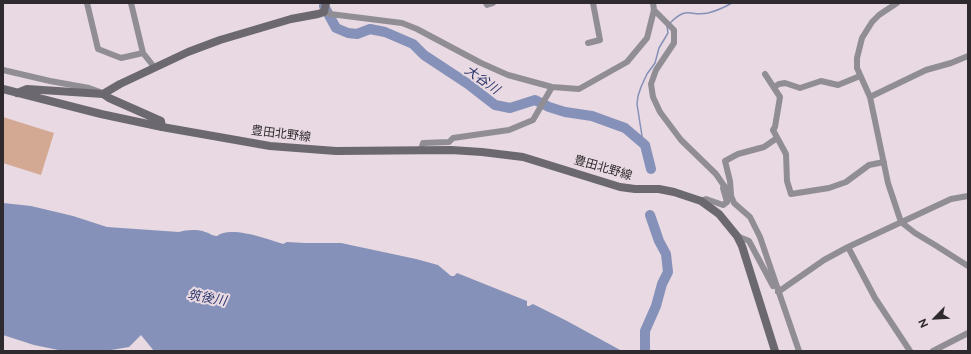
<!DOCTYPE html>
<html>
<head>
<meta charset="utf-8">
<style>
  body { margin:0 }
  #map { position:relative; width:971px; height:354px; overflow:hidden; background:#e8d9e2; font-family:Raleway,sans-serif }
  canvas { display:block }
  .frame { position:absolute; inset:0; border:4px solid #2f2a2d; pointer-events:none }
  .north { position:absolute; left:915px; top:298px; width:40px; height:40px; -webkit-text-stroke:3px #e8d9e2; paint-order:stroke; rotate:246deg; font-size:11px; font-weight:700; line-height:16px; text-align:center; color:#2f2a2d }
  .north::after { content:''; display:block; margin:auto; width:14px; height:18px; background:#2f2a2d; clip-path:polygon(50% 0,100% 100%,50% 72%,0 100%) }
</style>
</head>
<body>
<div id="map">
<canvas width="971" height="354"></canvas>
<div class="frame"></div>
<div class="north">N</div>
</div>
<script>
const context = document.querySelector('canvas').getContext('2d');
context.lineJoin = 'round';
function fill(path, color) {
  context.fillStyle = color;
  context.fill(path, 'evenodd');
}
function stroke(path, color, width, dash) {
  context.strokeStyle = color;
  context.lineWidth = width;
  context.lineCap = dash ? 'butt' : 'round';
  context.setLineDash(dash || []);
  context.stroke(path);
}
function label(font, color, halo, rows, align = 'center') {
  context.font = font + ' Raleway,"Noto Sans JP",sans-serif';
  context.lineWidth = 4;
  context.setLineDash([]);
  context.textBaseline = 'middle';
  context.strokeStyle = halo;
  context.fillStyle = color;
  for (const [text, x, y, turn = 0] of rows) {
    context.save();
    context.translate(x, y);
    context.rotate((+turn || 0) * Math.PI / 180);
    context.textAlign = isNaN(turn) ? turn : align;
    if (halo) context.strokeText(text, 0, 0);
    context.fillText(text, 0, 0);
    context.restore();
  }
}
fill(new Path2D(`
  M3 117 54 133 41 175 3 163Z`), '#d4a993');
fill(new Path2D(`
  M3 203 31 206 73 216 107 227 179 232C185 230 199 229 205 232 210 233 212 236 217 236 229 225 269 239 283 244L287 242 305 243H341L416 259 438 265 451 276H454L457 273 527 301V306H529L533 304 567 321 622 351H154L141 335 129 347 105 351H63L34 345 3 335Z`), '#8591b8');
stroke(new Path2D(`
  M670 23C688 5 689 17 708 13 716 11 725 7 732 3
  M645 145 642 136 637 104 638 96 641 87 647 74 655 63 659 48 668 33 667 26`), '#8591b8', 1.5);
stroke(new Path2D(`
  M324 6 336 28 348 33 357 34 370 29 385 32 413 44 424 55 468 84 495 105 510 108 535 100 549 107 565 112 592 116 625 128 645 145 651 169
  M645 351V331L656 306 662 284 668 272 666 254 659 241 650 215`), '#8591b8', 10);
stroke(new Path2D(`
  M87 3 98 49 121 58 143 53
  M131 3 143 53 155 68
  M486 3 487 5 493 3
  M897 3 879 15 872 22 862 38 857 58V68L870 97 888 183 901 222 915 233 935 245 968 266
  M654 10 674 30V43L656 70 651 84 653 97 660 112 681 140 716 174 731 196 734 203 750 217 760 237 799 351
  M324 12 330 14 402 23 417 29 481 63 508 75 552 87 579 89 627 62 647 38 654 10 653 3
  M588 43 600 40 593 3
  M3 70 50 81 89 88 100 92
  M765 74 780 97 775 127 773 130 786 154 787 181 791 194 829 188 846 182 869 165 884 162
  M774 87 779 84 785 83 800 88 821 81 838 85 860 76
  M870 97 926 70 951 63 968 56
  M421 150 423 143 449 142 453 138 509 130 533 120 552 87
  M731 194 730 181 725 161 738 154 764 147 777 138
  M701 201 706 199 723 205 727 202 723 188
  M737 236 749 241 773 286
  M848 247 875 298 910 351
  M778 292 824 260 848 247 951 199 968 196
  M933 351 968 333`), '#908e94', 6);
stroke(new Path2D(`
  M3 89 101 114 162 127 270 146 336 151 451 150 482 152 523 157 620 187 635 189H659L674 192 701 201 719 214 737 236 742 246 775 351
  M17 93 27 89 103 94 120 84 188 52 220 40 291 19 318 14 324 12 326 3
  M103 94 109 98 161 121 162 127`), '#6b6870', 8);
label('12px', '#2f2a2d', '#e8d9e2', [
  ["豊田北野線",281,134,7],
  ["豊田北野線",603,168,16]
]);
label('italic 13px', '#2b376a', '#e8d9e2', [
  ["大谷川",482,80,35],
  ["筑後川",207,298,10]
]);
</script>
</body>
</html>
